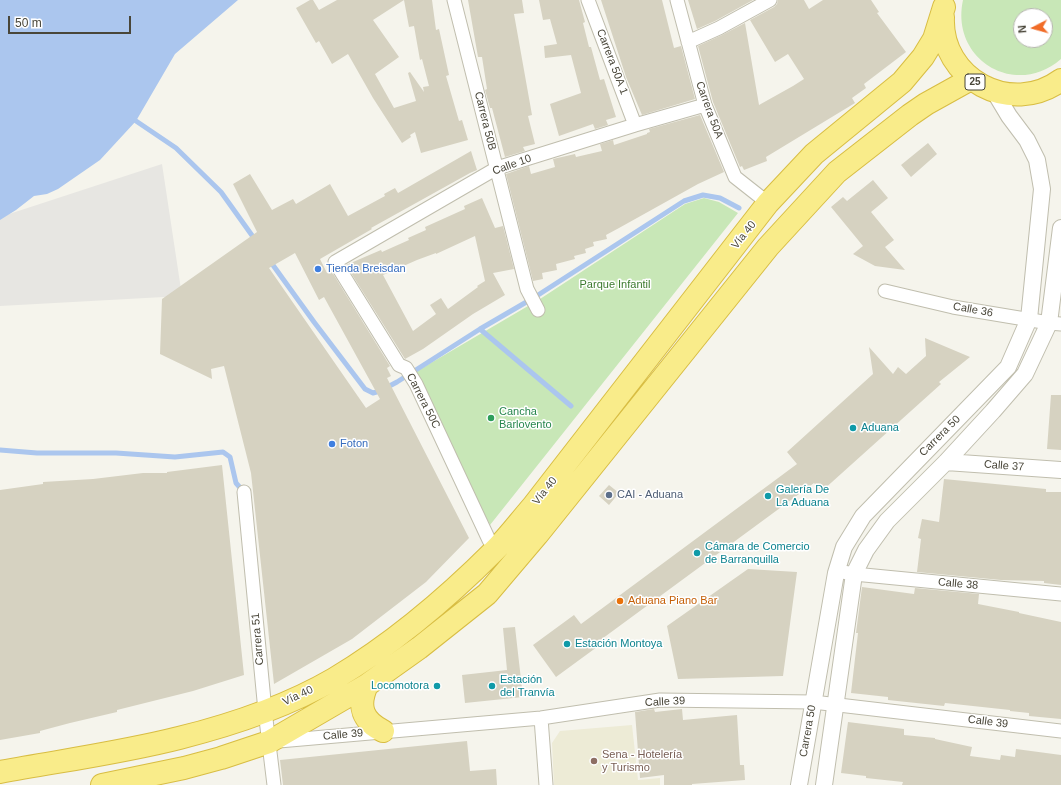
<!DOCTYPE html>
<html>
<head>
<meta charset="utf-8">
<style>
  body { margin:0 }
  #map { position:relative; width:1061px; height:785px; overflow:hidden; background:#f5f4ec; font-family:Arial,sans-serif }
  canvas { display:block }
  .north { position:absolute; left:1013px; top:8px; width:40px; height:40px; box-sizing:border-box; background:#fff; border:1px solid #b6b5b0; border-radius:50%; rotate:264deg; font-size:11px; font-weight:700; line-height:16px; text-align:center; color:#494639 }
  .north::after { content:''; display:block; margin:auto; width:14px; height:18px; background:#f16c27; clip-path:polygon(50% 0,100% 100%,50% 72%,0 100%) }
  .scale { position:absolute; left:8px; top:16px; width:123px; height:18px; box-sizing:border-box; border:2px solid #494639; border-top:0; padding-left:5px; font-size:12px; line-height:14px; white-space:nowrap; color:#494639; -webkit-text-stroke:3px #fff; paint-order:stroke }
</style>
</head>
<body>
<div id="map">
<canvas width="1061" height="785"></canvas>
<div class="north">N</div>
<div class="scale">50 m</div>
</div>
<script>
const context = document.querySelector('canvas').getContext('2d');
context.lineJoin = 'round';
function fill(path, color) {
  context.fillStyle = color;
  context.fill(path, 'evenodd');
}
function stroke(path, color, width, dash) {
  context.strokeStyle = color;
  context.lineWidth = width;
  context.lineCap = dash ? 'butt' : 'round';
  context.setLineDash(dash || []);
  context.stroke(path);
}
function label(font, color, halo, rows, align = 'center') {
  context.font = font + ' Arial,sans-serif';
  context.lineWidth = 3;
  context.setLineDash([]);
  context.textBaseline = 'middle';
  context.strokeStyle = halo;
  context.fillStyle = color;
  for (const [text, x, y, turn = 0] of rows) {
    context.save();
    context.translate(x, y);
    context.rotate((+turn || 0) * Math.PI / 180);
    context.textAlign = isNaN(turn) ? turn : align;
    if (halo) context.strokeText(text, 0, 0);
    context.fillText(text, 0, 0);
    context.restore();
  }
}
fill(new Path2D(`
  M632 725 638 780 660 778V785H554L552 743 560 731Z`), '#edebd6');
fill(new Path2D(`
  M963 0H1061V59C1015 99 950 59 963 0ZM1021 16H1045V40H1021Z
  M704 198 719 202 738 213 490 525 412 374 540 299 685 204Z`), '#c8e7b7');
fill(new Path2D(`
  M162 164 182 296 0 306V217Z`), '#e7e6e2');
fill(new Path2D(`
  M0 0H238L175 54 136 121 100 160 58 189 47 194 34 196 16 210 0 220Z`), '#abc6ee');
stroke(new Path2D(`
  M136 121 176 148 221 192 256 241
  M270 261 314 322 365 389 373 393 380 391 397 382 480 329 535 297 684 201 703 195 720 198 739 208
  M480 329 571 406
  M0 450 37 453H116L175 457 223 452 230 457 236 483 243 491`), '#abc6ee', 5);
fill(new Path2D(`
  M310 0H313L319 10 337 0H432L436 30 439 29 449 75 446 76 459 121 462 120 468 140 421 153 415 132 410 135 411 137 402 143 373 98 348 54 332 64 319 41 316 43 296 8ZM404 0 409 27 414 26 420 60 422 59 429 86 423 87 424 92 410 72 408 73 416 101 394 108 375 74 399 57 373 20Z
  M468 0H522L524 13 514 14 532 115 528 116 535 144 523 147 525 151 505 157 492 108H490L485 90 487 89 482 57H478Z
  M539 0H579L585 22 583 23 589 47H591L600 80 604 79 616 117 606 120 608 125 595 129 593 124 559 136 550 104 581 93 571 55 545 58 544 46 557 44 550 19 543 20Z
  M601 0H662L674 48 681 46 695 99 642 115 626 77Z
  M688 0H753L715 21 697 29Z
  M778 0H804L809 9 823 0H871L879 12 877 13 906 52 864 84 866 88 852 98 855 103 766 157 767 161 744 170 742 166 740 167 713 102 698 46 722 35 745 23 759 105 793 86 804 79 788 54 775 62 750 20 774 7 777 4Z
  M700 115 724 172 698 184 619 228 606 235 607 239 593 242 594 246 585 249 586 253 574 256 575 259 556 264 557 270 542 273 543 279 533 281 506 174 529 166 531 174 555 167 553 159 575 154 576 157 602 151 600 144 613 140 614 145 647 134V133L650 132 649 129Z
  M928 143 937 154 911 177 901 165Z
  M471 151 477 170 470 173 371 228 372 229 320 259 327 273 332 272 390 366 387 368 391 376 387 378 469 538 426 582 352 639 274 684 251 473 224 366 211 369 212 379 160 354 162 299 257 232 233 184 250 174 272 210 293 199 296 204 330 184 348 216 385 196 384 194 395 188 398 193ZM295 253 319 300 324 297 380 399 366 408 269 268Z
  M873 180 888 198 871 212 894 240 885 247 905 270 875 266 853 254 863 246 831 207 843 197 847 201Z
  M482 198 495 228 503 226 514 269 493 273 505 295 473 314 423 349 405 359 346 265 381 250 382 252 409 240 408 238 426 230 425 227 465 209 464 206ZM475 236 485 281 477 286 478 287 448 309 441 298 430 305 436 314 413 331 383 275 417 260 436 253V254Z
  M925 338 970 357 939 382 941 384 822 491 814 483 595 644 597 647 556 677 533 645 574 615 581 624 797 464 787 452 873 374 869 347 893 374 898 367 906 374 926 356Z
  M1051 395H1061V450L1047 449Z
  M222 465 244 675 193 691 117 710V712L70 723 40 731V733L0 740V490L43 484V482L93 479 143 473H167V472Z
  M944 479 1046 489V492H1061V585L1044 583V581L1001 580 917 572 921 539 918 538 922 519 939 522Z
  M609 485 619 493 609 505 599 496Z
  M748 569 797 572 783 676 678 679 667 626Z
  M862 587 914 594 915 588 979 594 978 604 1019 612V613L1061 622V719L1029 716V713L1010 711V710L945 703 944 706 888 700V697L851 693 858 633H856Z
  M515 627 523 697 465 703 462 675 507 670 503 628Z
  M654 709 655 712 682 709 683 720 737 715 740 765H744L745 780 692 784V785H664V775L640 778 635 712Z
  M848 722 904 729V735L935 738V739L972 747 970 756 1000 760 1001 755 1015 757 1016 749 1061 755V785H902L903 782 866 778V776L841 773Z
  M467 741 470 771 496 769 497 785H283L280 760Z`), '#d6d2c1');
const minor = new Path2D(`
  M454 0 527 289 538 310
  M588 0 635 125
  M677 0 705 105 735 177 768 203
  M688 42 719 28 770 0
  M885 291 953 307 1049 323 1061 324
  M244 492 265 711 274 785
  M496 549 489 540 416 384 406 368 399 365 335 262 497 168 635 125 705 105
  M837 571 854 574 1061 594
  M541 718 546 785
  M279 741 541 718 660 700 813 702 1061 731`);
const tertiary = new Path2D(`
  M946 462 1061 470
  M799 785 836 573 844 547 863 516 1008 367 1029 319 1042 189 1037 160 1027 140 1009 116 994 91
  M824 785 854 574 866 550 887 521 946 462 993 411 1025 374 1049 323 1061 228`);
const trunk = new Path2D(`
  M943 17C940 79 1011 117 1061 80
  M367 685C357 707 363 721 383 731
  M0 772C59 761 120 753 179 738 231 725 286 707 334 679 393 644 446 599 495 550 508 537 520 521 533 506L768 203 814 154 902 82 923 57 934 39 944 7
  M102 785 184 768 221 758 269 742 367 685 419 648 487 594 537 535 768 247 837 172 910 115 926 104 971 79`);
stroke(minor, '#c0beae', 15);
stroke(tertiary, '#c0beae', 18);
stroke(trunk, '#d8bd43', 24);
stroke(minor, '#fff', 13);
stroke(tertiary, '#fff', 16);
stroke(trunk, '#f9ec8a', 22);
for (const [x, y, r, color] of [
  [318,269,4,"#3f7fe0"],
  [491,418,4,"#2e9e5b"],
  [853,428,4,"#0f9aa8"],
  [332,444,4,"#3f7fe0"],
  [609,495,4,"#5c6f8a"],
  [768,496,4,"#0f9aa8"],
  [697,553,4,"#0f9aa8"],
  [620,601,4,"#e8710a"],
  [567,644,4,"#0f9aa8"],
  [437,686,4,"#0f9aa8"],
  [492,686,4,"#0f9aa8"],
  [594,761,4,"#8d6e63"]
]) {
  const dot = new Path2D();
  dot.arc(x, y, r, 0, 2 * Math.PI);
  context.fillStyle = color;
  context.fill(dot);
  stroke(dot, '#fff', 1.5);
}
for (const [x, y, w] of [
  [975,82,20]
]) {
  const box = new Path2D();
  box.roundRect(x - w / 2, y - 8, w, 16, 3);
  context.fillStyle = '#fff';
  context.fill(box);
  stroke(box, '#494639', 1);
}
label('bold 10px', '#494639', null, [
  ["25",975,82]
]);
label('11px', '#494639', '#fff', [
  ["Carrera 50A 1",612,62,69],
  ["Carrera 50A",709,110,70],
  ["Carrera 50B",485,121,76],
  ["Calle 10",512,165,-20],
  ["Vía 40",744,235,-52],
  ["Calle 36",973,310,10],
  ["Carrera 50C",423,401,63],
  ["Carrera 50",940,436,-45],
  ["Calle 37",1004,466,4],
  ["Vía 40",545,491,-52],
  ["Calle 38",958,584,5],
  ["Carrera 51",258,639,-95],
  ["Vía 40",298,696,-25],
  ["Calle 39",665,702,-3],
  ["Calle 39",988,722,7],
  ["Carrera 50",808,731,-80],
  ["Calle 39",343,735,-5]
]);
label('11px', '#366cbe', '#fff', [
  ["Tienda Breisdan",326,269],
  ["Foton",340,444]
], 'left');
label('11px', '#3c7a2e', '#fff', [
  ["Parque Infantil",615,285]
]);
label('11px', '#27864d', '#fff', [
  ["Cancha",499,412],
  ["Barlovento",499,425]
], 'left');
label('11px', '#0d838f', '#fff', [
  ["Aduana",861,428],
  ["Galería De",776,490],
  ["La Aduana",776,503],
  ["Cámara de Comercio",705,547],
  ["de Barranquilla",705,560],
  ["Estación Montoya",575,644],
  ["Estación",500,680],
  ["del Tranvía",500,693],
  ["Locomotora",429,686,"right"]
], 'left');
label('11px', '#4e5e75', '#fff', [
  ["CAI - Aduana",617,495]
], 'left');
label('11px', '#c56008', '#fff', [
  ["Aduana Piano Bar",628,601]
], 'left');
label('11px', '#785e54', '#fff', [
  ["Sena - Hotelería",602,755],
  ["y Turismo",602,768]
], 'left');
</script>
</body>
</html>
